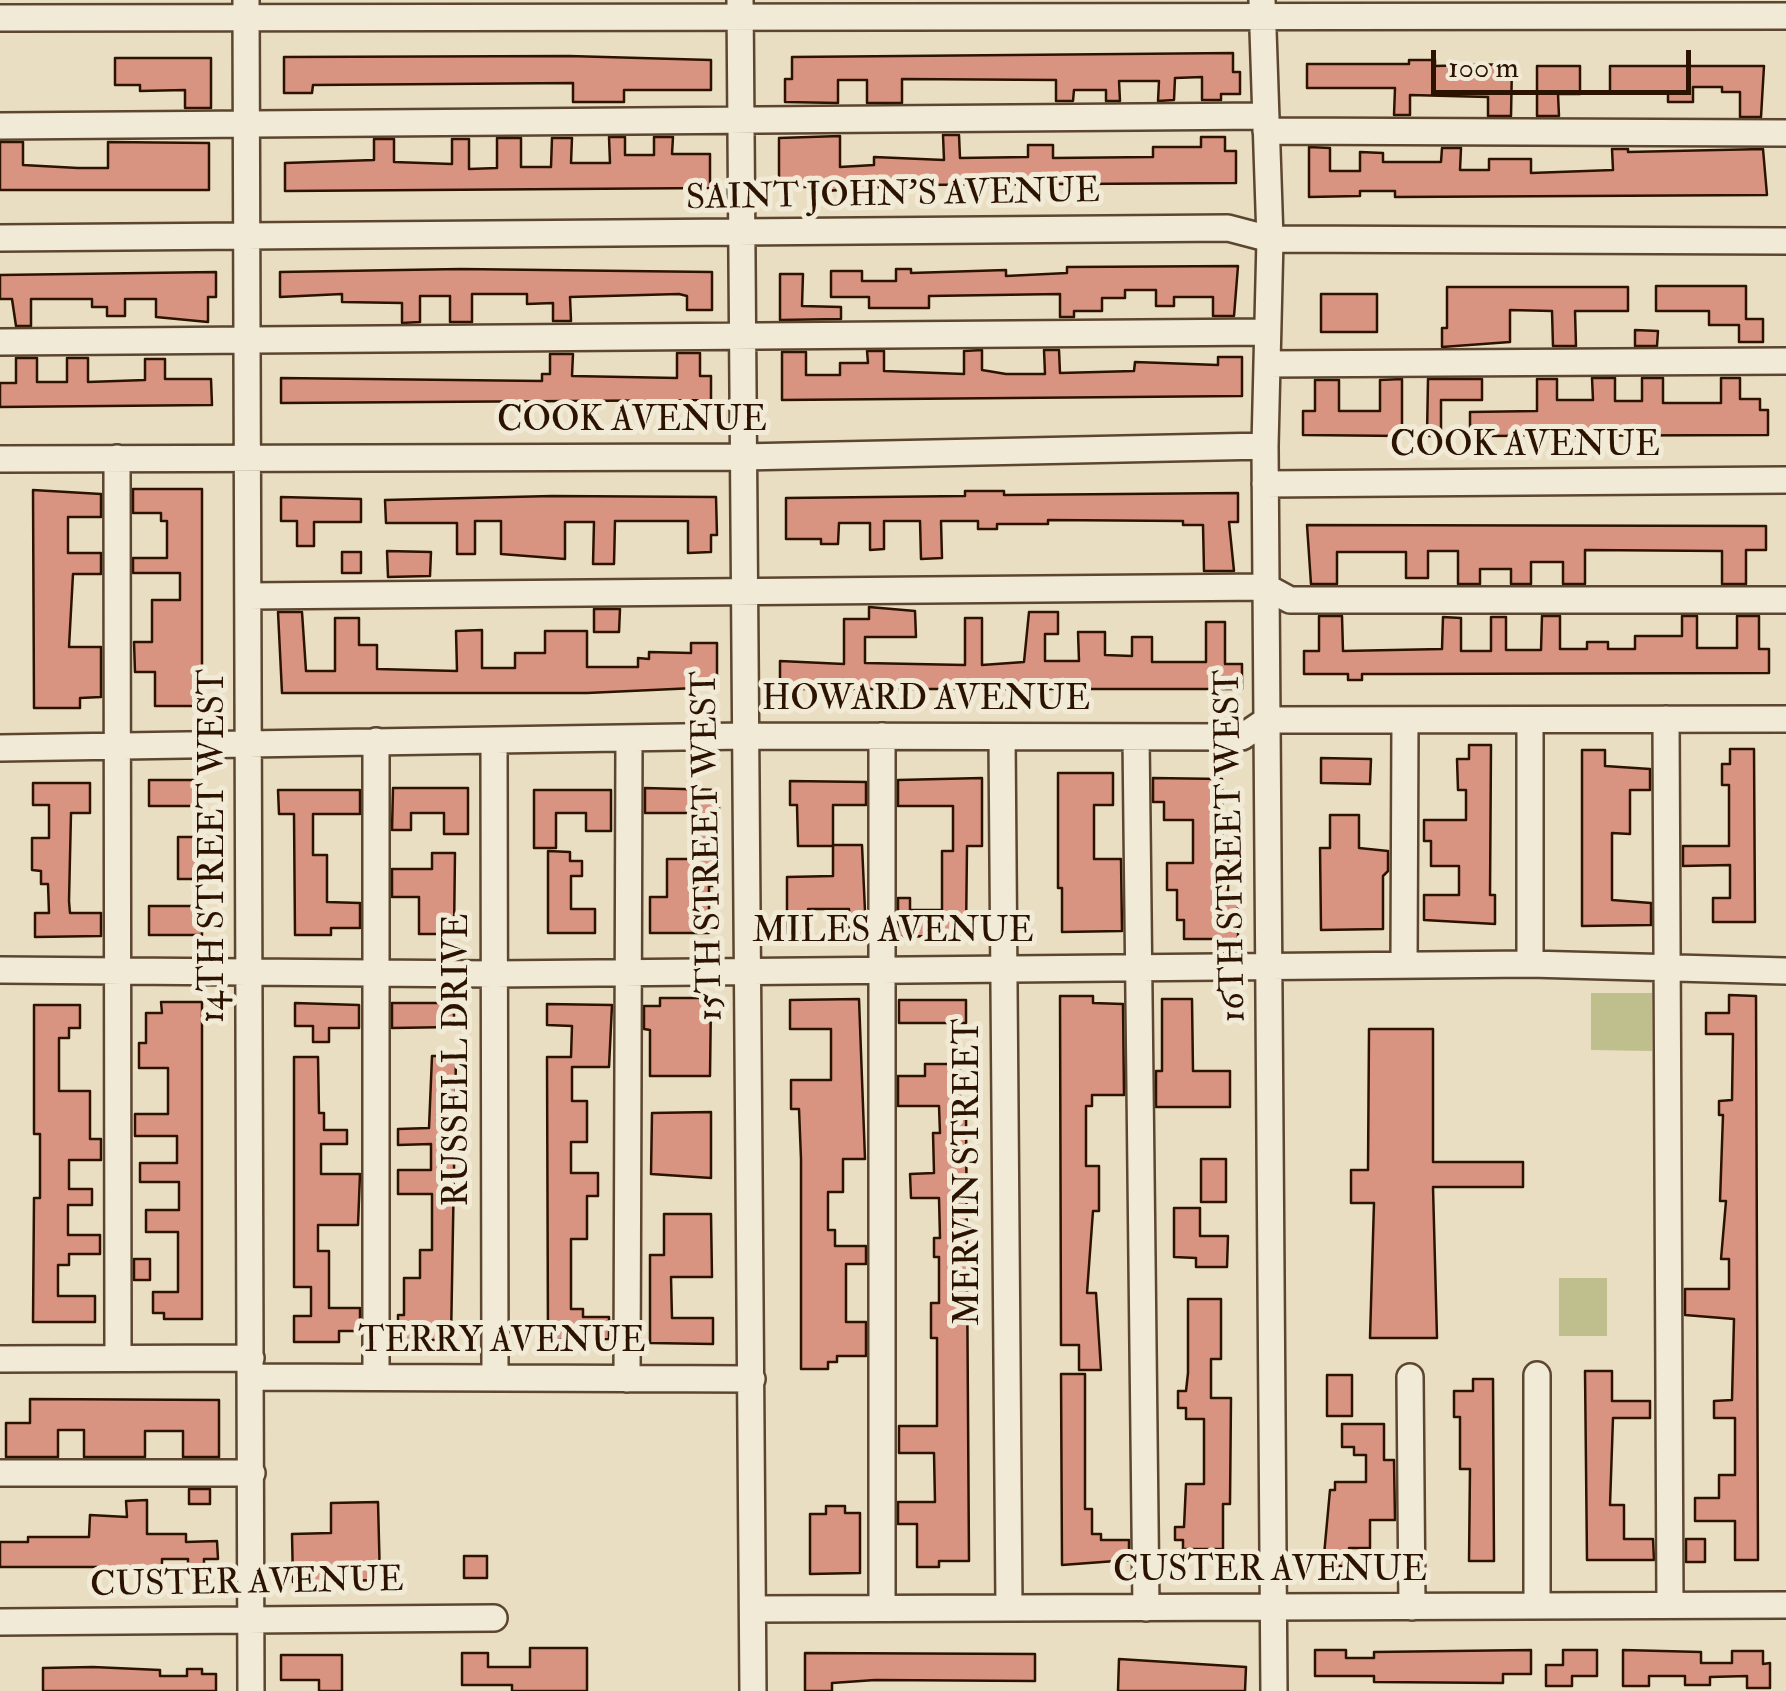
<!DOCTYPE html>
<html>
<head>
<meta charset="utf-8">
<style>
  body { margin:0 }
  #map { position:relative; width:1786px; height:1691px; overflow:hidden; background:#eadec2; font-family:"IM FELL Double Pica",serif }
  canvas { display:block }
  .scale { position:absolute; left:1431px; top:50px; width:260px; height:45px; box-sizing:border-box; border:5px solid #2c1300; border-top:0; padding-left:12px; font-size:30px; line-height:35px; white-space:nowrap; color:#2c1300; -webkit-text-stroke:8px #f1ead7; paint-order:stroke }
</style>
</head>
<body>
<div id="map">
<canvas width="1786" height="1691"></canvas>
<div class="scale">100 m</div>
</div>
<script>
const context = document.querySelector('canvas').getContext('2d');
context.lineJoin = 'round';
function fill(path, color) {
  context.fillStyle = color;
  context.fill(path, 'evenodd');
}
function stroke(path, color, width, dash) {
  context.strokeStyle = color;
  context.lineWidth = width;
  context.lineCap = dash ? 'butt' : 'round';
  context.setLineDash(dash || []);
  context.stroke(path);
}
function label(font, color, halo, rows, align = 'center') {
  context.font = font + ' "IM FELL Double Pica",serif';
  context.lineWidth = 10;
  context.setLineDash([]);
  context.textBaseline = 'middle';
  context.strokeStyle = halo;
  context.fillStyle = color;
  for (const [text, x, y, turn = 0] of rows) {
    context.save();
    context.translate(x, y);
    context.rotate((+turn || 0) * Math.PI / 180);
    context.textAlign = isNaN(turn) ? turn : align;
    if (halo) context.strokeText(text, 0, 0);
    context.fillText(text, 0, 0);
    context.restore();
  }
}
fill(new Path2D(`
  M1591 993H1652V1051L1591 1050Z
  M1559 1278H1607V1336H1559Z`), '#bfbf8e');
const building = new Path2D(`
  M1233 53V72H1240V94H1221V100H1202V77L1175 78 1174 100 1158 101 1159 81H1119L1120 101H1106V90H1074L1073 101H1056V80L902 79V103H867V80H838V103L785 102V79H792V57Z
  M569 56 711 60V90H624V102H573V83L313 85 312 93H284V57Z
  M115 58H211V108H185V90L140 91V85H115Z
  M1409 60H1435V66L1512 64 1511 116H1488V97L1410 95V115H1394L1395 88H1307V64H1409Z
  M1537 66H1580V94H1558L1559 116H1537Z
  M1610 66H1764L1761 117H1740V92H1722V87H1693V102H1668V92H1610Z
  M943 135H959L960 158 1028 157V145H1053V158L1153 157V147H1201V137H1225V151H1236V183L910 185 826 191 825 187H779V138L840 136V167L874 165V157L944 160Z
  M609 137H625V155H654V137H673L672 154H710V188L285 191V163L374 160V139H394V162L452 164V139H469V169L497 168V138H521V167H551L552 138H572L571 163H610Z
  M0 142H23V165L78 168H108V142L209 143V190H0Z
  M1309 147 1330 148V171H1360V152L1383 153V162H1441L1442 148H1461L1460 170H1489V159H1531V173L1613 170 1612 149H1628V152L1763 149 1767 195 1395 197V191H1360V196L1309 197Z
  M1238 266 1234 316H1213V297H1174V306H1156V290H1125V298H1102V311H1074V317H1060V294L929 296V308H869V297H831V271H862V281H896V269H911V273L1006 270V276L1067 273V267Z
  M461 269 712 272V310H687V296L679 294 570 297 571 321H553V303L527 304V294H472V322H450V296H420V322L402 323V303L342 302V294L280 297V272Z
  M216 272V297H208V322L156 317V299H125V316H107V307H92V299H31V326H16L12 299H0V275Z
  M780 274H803L802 306 841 307V319L780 320Z
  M1656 286H1746V319H1763V342H1739V325H1709V311H1656Z
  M1447 287H1628V311H1575L1576 346H1553L1552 311 1510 310V342L1442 347V328H1447Z
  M1321 294H1377V332H1321Z
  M1635 330 1658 331 1657 346H1635Z
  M982 350V370L1006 374H1045L1044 350H1059L1060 373 1134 371 1135 362 1218 365V357H1242V396L782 400V352H806V375H840V363H868L867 351H884V371L964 374V351Z
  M677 353H700V376H711V400L281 403V378L542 381V374H550V354H573L572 376 677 378Z
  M16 358H37V382H67V358H88V382L145 380V359H165V379H211L212 405 0 407V383H16Z
  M1592 378H1615V401H1642V378H1663V403H1721V378H1740V399H1760V410H1768V435L1470 436V412L1537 411V379H1557V400H1593Z
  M1402 379V436L1303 435V411H1315V380H1339V411H1380V380Z
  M1428 379H1482V400H1441V436H1427Z
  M133 489H202V706H155V672H135L134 642H152V600H180V573H133V558H167V521H161V513H133Z
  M33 490 101 494V517H68V553H101V574H73L69 647H101V697L80 698V708H34Z
  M965 491H1004V495L1238 493V522H1229L1234 571H1204L1203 525H1183V521L1048 520V524H997V529H978V521H941L942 558 921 559 920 521H884V549L870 550V523H839L838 544H821V539H786V498L965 496Z
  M552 496 716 497 717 535H711V552L688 553V521H615L614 564H593L594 522H565V559L501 554V521H475V554H457V523H386L385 500Z
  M281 497 361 499V522H314V546H297V521H281Z
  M1307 525 1766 526V550H1746V584H1722V551L1585 550V584H1563V562H1531V584H1511V569H1480V584H1458V551H1428V578H1406V552H1337V584H1311Z
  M387 551 431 552 430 576 388 577Z
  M342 552H361V573H342Z
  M869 607 915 611 916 637H865V663L965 665V618H982V665L1024 662 1029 612H1058V634H1045V661H1079L1078 632H1105V655L1132 656V637H1152V662H1206V622H1225V664H1242V689H780V661L844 664V619H869Z
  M594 609H620L619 632H594Z
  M278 612H302L306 671H335V618H359V645H377V669L457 671 456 631 482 630V668H515V653H545V631H587V667H638V658L649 659V652L691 653V643H717V687L587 693H282Z
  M1319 616H1342L1343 651 1442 649 1443 617 1461 618V651H1491V617H1506V650H1541L1542 616H1560V649H1587V642H1608V649H1635V636H1682V616H1697V648H1737V616H1759V649H1769V673L1389 674H1362V680H1348V674H1304V651H1319Z
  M1469 745H1491L1490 895H1495V924L1424 920V895H1459V866H1431V841H1424V820H1466V790H1458L1457 759H1469Z
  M1730 749H1754L1755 922H1713V898H1730V865L1683 866V846H1729V785H1722V764H1730Z
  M1582 750H1605V766L1650 769V790H1630V834L1612 833V900L1651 903V925L1582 926Z
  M1321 758 1371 759 1370 784 1321 783Z
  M1058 773H1113V805H1094V859H1121L1122 931 1062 932V888H1058Z
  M982 778V846H967L966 935 898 937V898H910V910H942V851H953V806H898V780Z
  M1153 778 1222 779 1223 859H1228V902H1238V939H1184V920H1177V890H1167V863H1193V820H1164V802H1153Z
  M149 780H202V806H149Z
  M790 781 866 782V805H833V845H862L866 933H849V909H808V933H787V877L833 876V846H798L797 805H790Z
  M33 783H90V813H71L69 901 70 913H101V936L35 937V913H49L48 884H41V871L32 870V838H49V805H33Z
  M393 788H468V834H444V813H411V830H392Z
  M645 788 719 790V822H711V859H718V886H709V933H650V897H667V859H692L691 813H645Z
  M278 790H360V814H313V855H327V902L360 903V928H331V935H295L294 814H279Z
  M534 790H611V831H586V813H556V848H534Z
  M1330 815H1359V848L1388 851V871L1383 876V929L1321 930 1320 848H1330Z
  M178 837H202V879H178Z
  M548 851 570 852V861H582V876H571V909H595V933H548Z
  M432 853H455L454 934H419V897H392V869H432Z
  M149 906H202V935H149Z
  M1729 995 1756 996 1758 1560H1735V1521H1695V1498H1719V1475H1735V1418H1714V1401L1732 1400 1734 1319 1685 1315V1289H1729V1259H1721L1726 1201H1720L1723 1115H1719V1101L1732 1100 1733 1034H1706V1013H1729Z
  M1060 996H1093V1003L1123 1004 1124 1095H1092V1106H1086V1166H1099V1211H1093L1087 1293H1096L1101 1370H1079V1345H1061Z
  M660 998H711L710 1076H650V1030L644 1029V1006H660Z
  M859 999 865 1159H843V1192H828V1230H835V1246H866V1264H846V1322H866V1356H837V1362H828V1369H801V1159L799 1109H791V1080H831V1029H790V1000Z
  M1162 999H1192L1193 1071H1230V1107H1156V1071H1162Z
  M899 1000H966V1023H899Z
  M161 1002H202V1319H164V1313H153V1292H178V1232H146V1210H179V1182H140V1163H177V1136H135V1114H168V1068H139V1043H146V1013H162Z
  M295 1003 359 1005V1028H329V1042H313V1026H295Z
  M392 1003H454V1027L392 1028Z
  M547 1004 612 1005 609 1067H572V1101H587V1142H571V1173H598V1196H587V1239H571V1309H583V1317H609V1339L548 1340 547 1057H571L572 1026 547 1025Z
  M34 1005H80V1028H69V1038H59V1091H90V1139H101V1160H69V1189H92V1205H68V1235H100V1254H69V1265H58V1296H95V1322H33L34 1198H40V1134H34Z
  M1369 1029H1433V1162H1523V1187H1433L1437 1338H1370L1374 1203H1351V1170H1368Z
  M432 1056H456L451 1340H398V1315H404V1278H420V1250H432V1194H398V1170H431V1144L398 1145V1129L429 1128Z
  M294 1057H318L319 1113H324V1130H347V1144H321V1174H360L358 1225H318V1251H329V1308H360V1331H339V1342H294V1316H311V1287H294Z
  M925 1064H960V1112H966L969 1561H939V1567H917V1524H898V1502H935L934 1453H899V1426H937V1338H931V1303H939V1257H934V1238H940L939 1198H911L910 1174 934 1173 933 1133H940L939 1106H898V1076H925Z
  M711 1112V1178L651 1174 652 1113Z
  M1201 1159H1226V1202H1201Z
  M1174 1208H1200V1236H1228L1227 1267H1196V1258L1174 1257Z
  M664 1214H711L712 1277H671L672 1318H713V1344L650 1343V1255H664Z
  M134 1259H150V1280H134Z
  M1188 1299H1221V1359H1211V1398H1231L1230 1504H1223V1549H1183V1540H1175V1527H1184L1186 1484H1204V1419H1186V1408H1178V1391H1186L1188 1373Z
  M1585 1371H1612V1401H1650V1418H1613L1610 1505H1624V1539H1653L1654 1560H1587Z
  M1061 1374H1085V1509H1092V1534H1101V1540H1129V1560L1062 1565Z
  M1327 1375H1352V1416H1327Z
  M1473 1379H1493L1494 1561H1469L1470 1469H1460V1417H1454V1391H1473Z
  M30 1399 219 1400V1457H183V1431H145V1457H84V1430H58V1457H6V1423H30Z
  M1342 1424H1384V1460H1394L1395 1520H1370V1548H1349V1566H1323L1330 1490H1335V1482H1366V1455H1354V1447H1342Z
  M189 1489H210V1504H189Z
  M147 1500V1534H186V1542L217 1541 218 1559H204V1566L188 1567V1559H162V1567H0V1542H28V1537H89L90 1515 127 1517 126 1501Z
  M378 1502 380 1580 293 1582 292 1534 331 1533V1503Z
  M826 1506H845V1513H860V1573L810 1574V1514H826Z
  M1686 1539H1705V1562H1686Z
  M464 1556H487V1578H464Z
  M530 1648H587V1691H512V1685H462V1653H488V1667H530Z
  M1315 1650H1346V1658H1374V1652L1531 1650V1674H1503V1683L1374 1682V1676H1315Z
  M1563 1650H1597V1676H1572V1686H1546V1665H1563Z
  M1623 1650 1701 1652V1663H1732V1651H1763V1664L1770 1663V1688H1747V1676L1710 1677V1685H1685V1676H1649V1686H1623Z
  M805 1653 1035 1654V1681L875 1680 832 1683V1691H805Z
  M281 1655H342V1691H319V1680H281Z
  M1119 1659 1246 1667 1245 1691H1118Z
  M93 1667 160 1670V1676H187V1669H202V1674H216V1691H43V1668Z`);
fill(building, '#d99481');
stroke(building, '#2c1300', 2.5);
const minor = new Path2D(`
  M246 0 251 1691
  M740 0 753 1691
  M1262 0 1270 239 1265 446 1274 1691
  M0 18 1786 16
  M0 126 1266 116
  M1266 131 1786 133
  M0 238 1228 228 1270 239 1786 241
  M0 342 1267 332
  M1267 364 1786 361
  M117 458 118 1358
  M0 459 742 457 1265 446
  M1265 484 1786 480
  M249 596 1266 587 1290 600H1786
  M1666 719 1670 1605
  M1530 720V964
  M882 736V1608
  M1002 737 1009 1607
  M1136 737 1146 1608
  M376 741V1377
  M494 743 495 1378
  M0 748 744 736 1242 737 1267 720 1786 719
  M1404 965 1405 720
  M0 970 494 974 1530 964 1786 971
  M0 1359 251 1358
  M251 1377 752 1379
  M1410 1377 1412 1607
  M627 1379 629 739
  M0 1473H252
  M1537 1605V1375
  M753 1609 1786 1605
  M0 1622 494 1618`);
stroke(minor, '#5c4630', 30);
stroke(minor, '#f1ead7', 25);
label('35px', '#2c1300', '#f1ead7', [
  ["SAINT JOHN'S AVENUE",893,197,-1],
  ["COOK AVENUE",632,422],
  ["COOK AVENUE",1525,447],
  ["HOWARD AVENUE",926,701],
  ["14TH STREET WEST",215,846,-90],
  ["15TH STREET WEST",710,846,-91],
  ["16TH STREET WEST",1233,846,-91],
  ["MILES AVENUE",893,933],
  ["RUSSELL DRIVE",459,1060,-90],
  ["MERVIN STREET",970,1172,-90],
  ["TERRY AVENUE",502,1343],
  ["CUSTER AVENUE",1270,1572],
  ["CUSTER AVENUE",247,1585,-1]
]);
</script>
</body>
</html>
